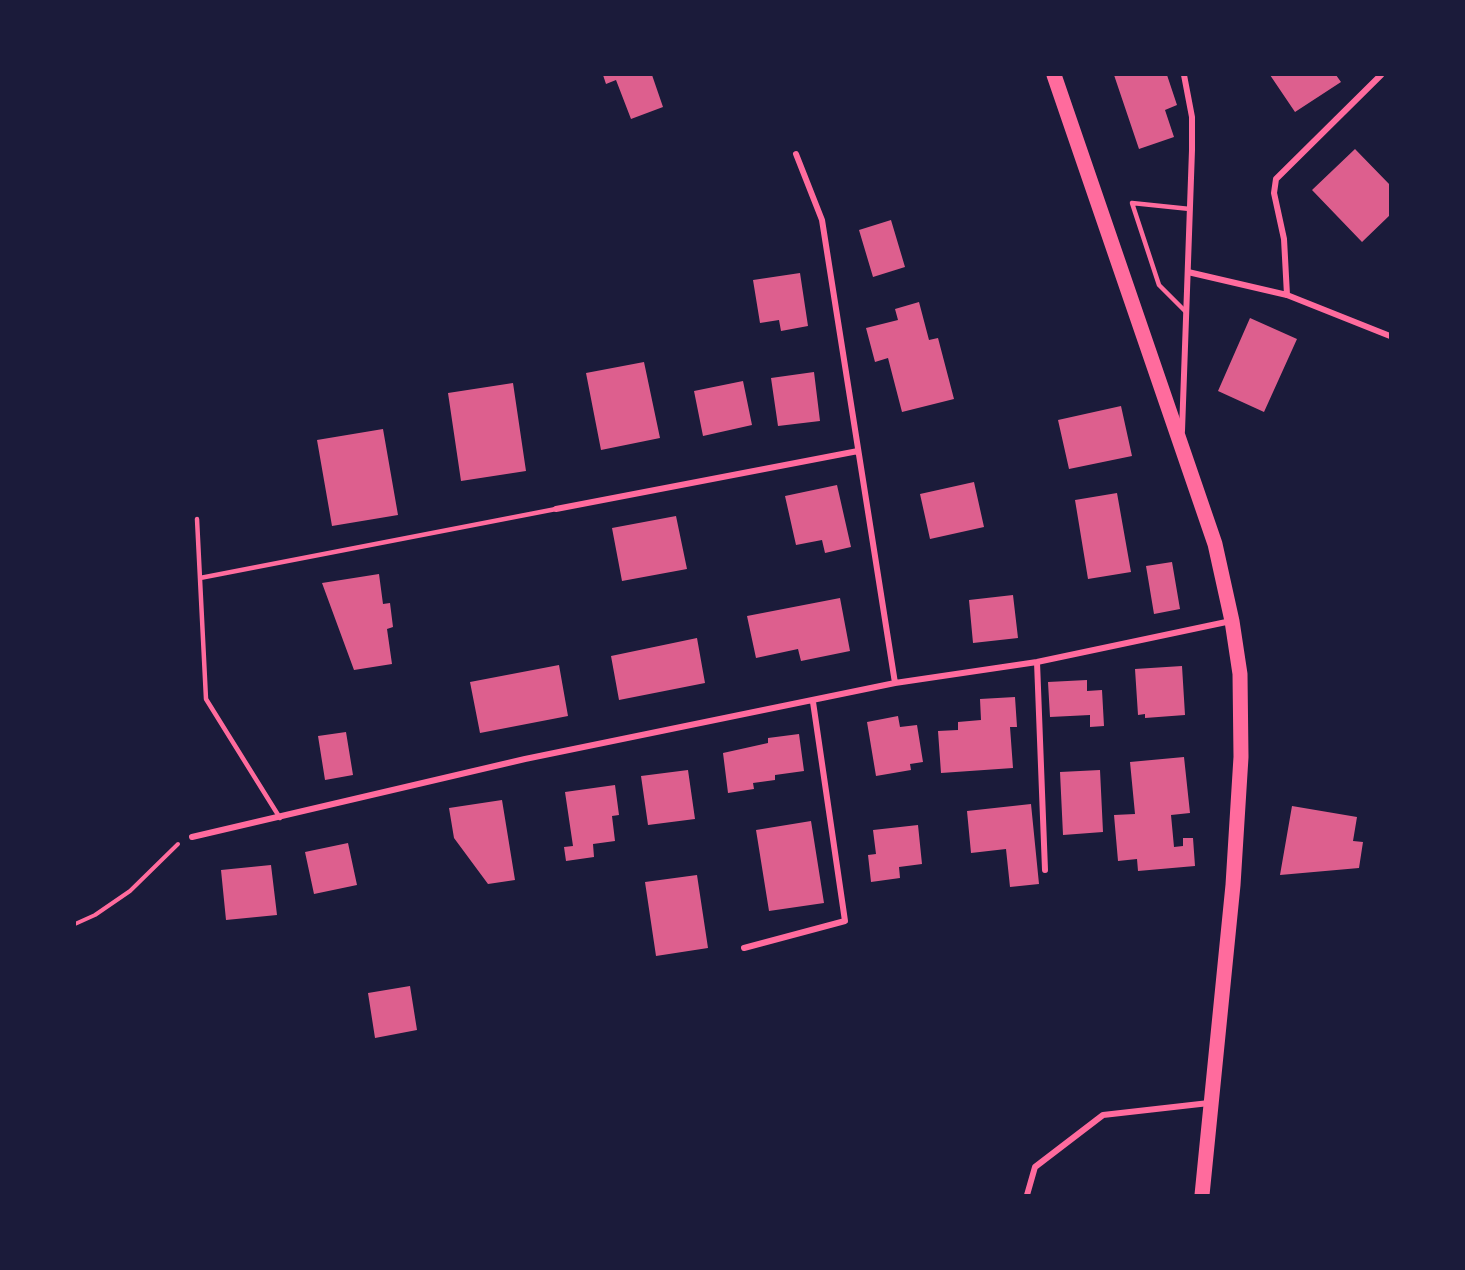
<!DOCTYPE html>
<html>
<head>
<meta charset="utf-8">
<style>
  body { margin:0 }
  #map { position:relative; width:1465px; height:1270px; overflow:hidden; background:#1b1b3a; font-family:Cabin,sans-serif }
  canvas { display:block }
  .frame { position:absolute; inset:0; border:76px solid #1b1b3a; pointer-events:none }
</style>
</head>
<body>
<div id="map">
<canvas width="1465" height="1270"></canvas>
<div class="frame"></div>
</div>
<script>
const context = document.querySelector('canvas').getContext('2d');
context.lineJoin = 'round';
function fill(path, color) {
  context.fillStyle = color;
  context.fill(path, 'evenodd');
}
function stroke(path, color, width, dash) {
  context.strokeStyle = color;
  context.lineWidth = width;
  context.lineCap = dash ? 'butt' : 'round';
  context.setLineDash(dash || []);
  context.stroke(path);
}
fill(new Path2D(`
  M603 75H652L663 107 631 119 616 80 606 84Z
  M1114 75H1167L1177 105 1165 110 1174 137 1139 149Z
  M1270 75H1336L1341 82 1295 112Z
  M1355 149 1390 185V215L1362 242 1312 190Z
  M891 220 905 267 873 277 859 230Z
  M800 273 808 326 781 331 779 320 760 323 753 280Z
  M919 302 929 340 938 338 954 399 902 412 888 358 875 362 866 328 898 320 895 309Z
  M1250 318 1297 339 1264 412 1218 391Z
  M644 362 660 438 601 450 586 373Z
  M814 372 820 421 778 426 771 378Z
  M743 381 752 425 703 436 694 391Z
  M513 383 526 471 461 481 448 393Z
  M1121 406 1132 456 1069 469 1058 420Z
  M383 429 398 515 332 526 317 440Z
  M974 482 984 527 930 539 920 494Z
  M837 485 851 547 825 553 822 540 796 545 785 496Z
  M1117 493 1131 572 1088 579 1075 500Z
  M676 516 687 569 622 581 612 528Z
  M1172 562 1180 609 1154 614 1146 566Z
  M379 574 383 604 390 603 393 627 387 629 392 664 354 670 322 583Z
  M1013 595 1018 638 973 643 969 600Z
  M840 598 850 651 801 661 798 649 756 658 747 616Z
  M697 638 705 683 619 700 611 656Z
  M559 665 568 716 480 733 470 682Z
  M1182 666 1185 715 1145 718V714L1138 715 1135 669Z
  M1087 680V691L1102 690 1104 726 1090 727V715L1050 717 1048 682Z
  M1015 697 1017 727H1010L1013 768 941 773 938 731 958 730V722L981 720 980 699Z
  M898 716 900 727 917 725 923 762 910 764 911 770 876 776 867 722Z
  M346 732 353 775 325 780 318 736Z
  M799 734 804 771 775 775V780L753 783 754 789 728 793 723 753 768 743V738Z
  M1184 757 1190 813 1171 815 1174 847 1183 846V838H1193L1195 866 1138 871 1137 859 1118 861 1114 815 1135 814 1130 762Z
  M688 770 695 819 648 825 641 776Z
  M1100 770 1103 832 1063 835 1060 772Z
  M615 785 619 815 612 816 615 841 593 844 594 857 566 861 564 847 573 846 565 792Z
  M502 800 515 880 488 884 454 838 449 808Z
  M1031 804 1039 884 1010 887 1006 849 971 853 967 811Z
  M1292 806 1357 817 1353 841 1363 842 1359 868 1280 875Z
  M811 821 824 903 769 911 756 830Z
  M918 825 922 864 899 867 900 878 871 882 868 855 876 854 873 830Z
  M348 843 357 885 314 894 305 852Z
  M271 865 277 915 226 920 221 870Z
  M697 875 708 948 656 956 645 882Z
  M410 986 417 1030 375 1038 368 993Z`), '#dd5f8e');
stroke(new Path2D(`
  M75 924 95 915 130 891 178 844`), '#ff6b9d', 4);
stroke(new Path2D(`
  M1186 312 1159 285 1132 203 1190 209
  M197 519 206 699 280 818
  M200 578 556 509`), '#ff6b9d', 4.5);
stroke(new Path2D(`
  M796 154 822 220 895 683
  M1188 272 1287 295 1390 336
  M1287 295 1284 239 1274 193 1276 179 1381 75
  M1182 431 1192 150V117L1184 75
  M556 509 858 451
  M1037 662 1045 870
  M192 837 525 759 895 683 1037 662 1231 621
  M744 948 845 921 813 702
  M1027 1195 1035 1167 1103 1115 1209 1103`), '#ff6b9d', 6);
stroke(new Path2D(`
  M1054 75 1215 544 1232 621 1240 674 1241 757 1233 885 1202 1195`), '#ff6b9d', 15);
</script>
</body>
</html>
